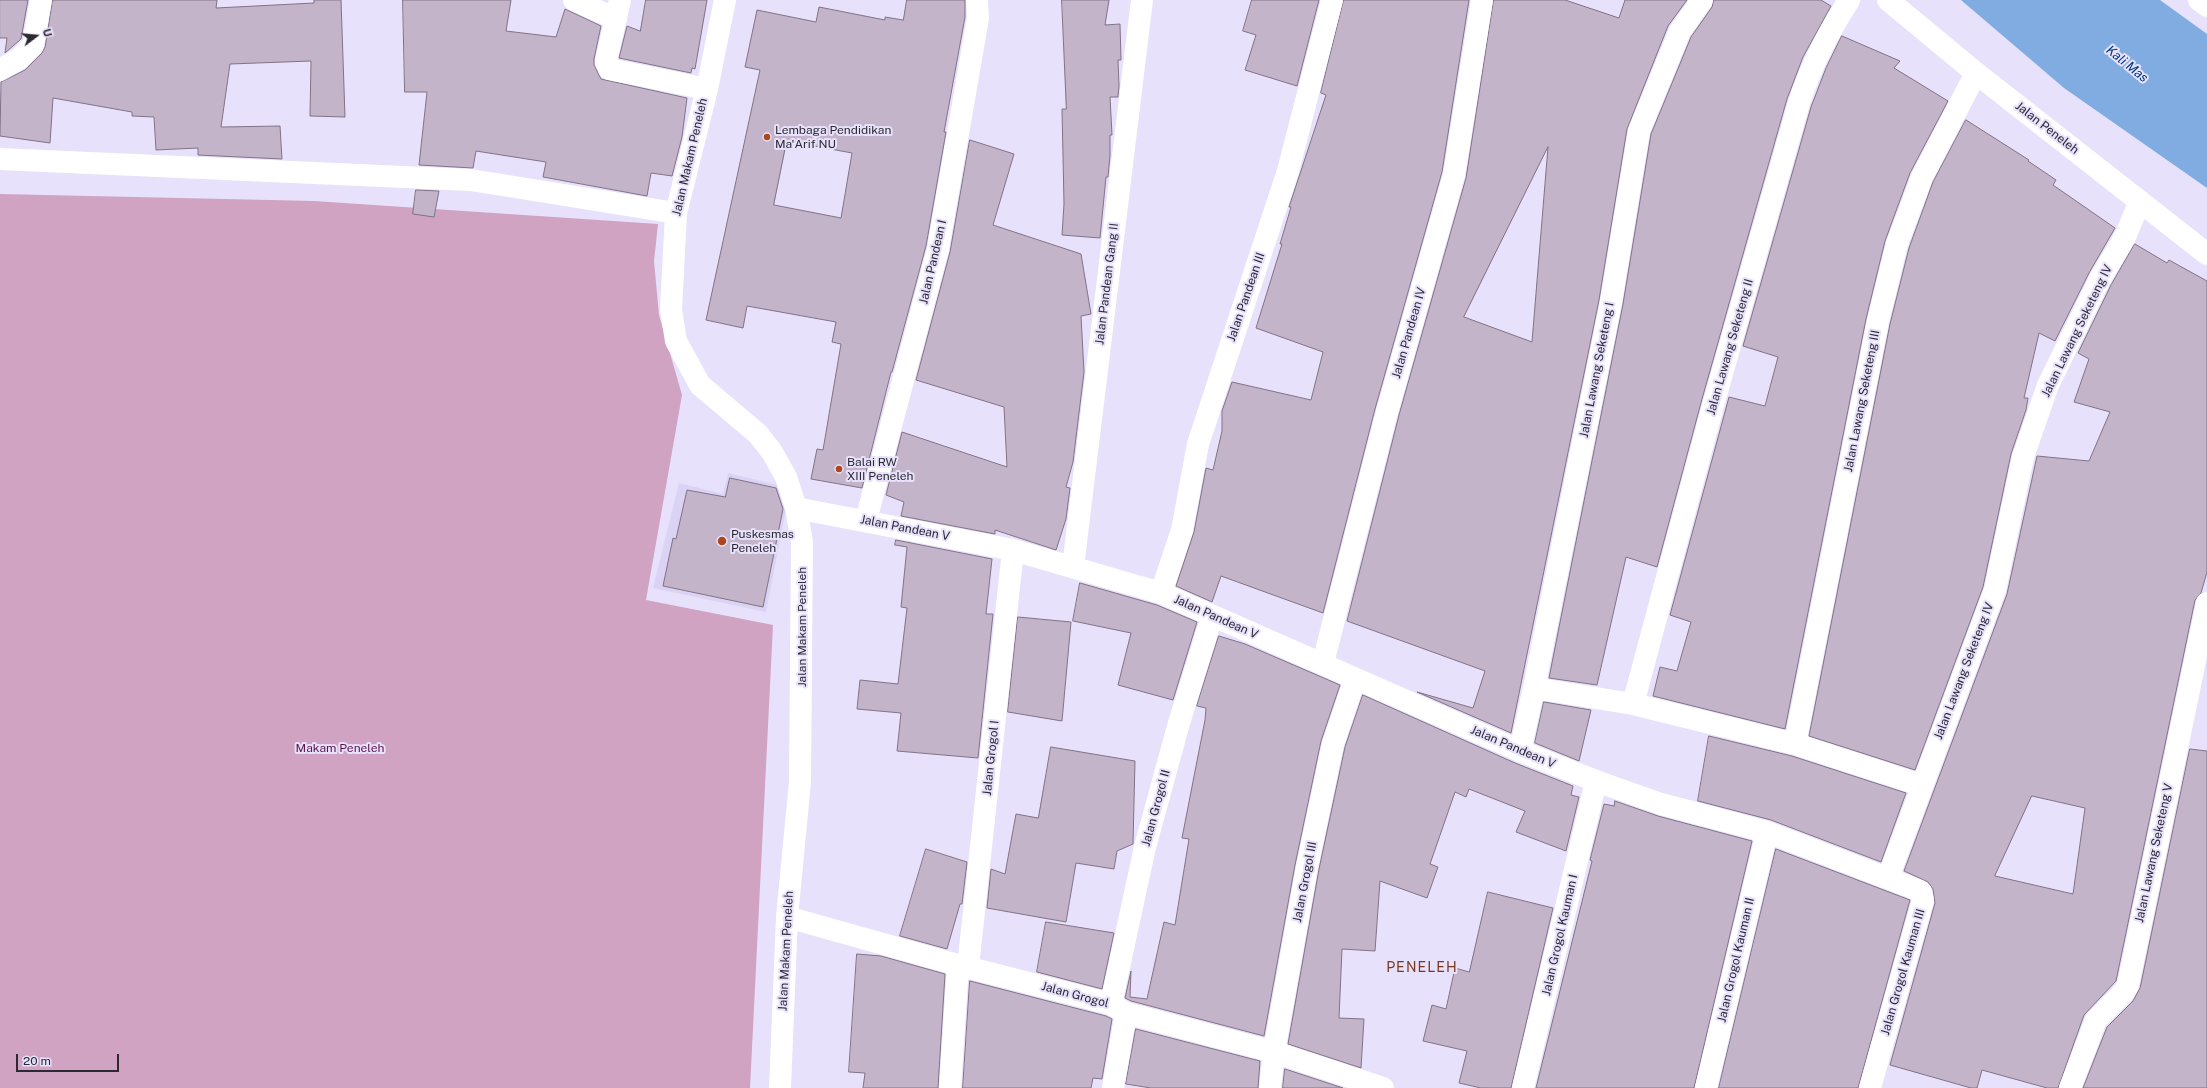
<!DOCTYPE html>
<html>
<head>
<meta charset="utf-8">
<style>
  body { margin:0 }
  #map { position:relative; width:2207px; height:1088px; overflow:hidden; background:#e7e1fb; font-family:"Public Sans",sans-serif }
  canvas { display:block }
  .north { position:absolute; left:16px; top:16px; width:40px; height:40px; -webkit-text-stroke:3px #e7e1fb; paint-order:stroke; rotate:74deg; font-size:11px; font-weight:700; line-height:16px; text-align:center; color:#2b2933 }
  .north::after { content:''; display:block; margin:auto; width:14px; height:18px; background:#2b2933; clip-path:polygon(50% 0,100% 100%,50% 72%,0 100%) }
  .scale { position:absolute; left:16px; top:1054px; width:103px; height:18px; box-sizing:border-box; border:2px solid #2b2933; border-top:0; padding-left:5px; font-size:12px; line-height:14px; white-space:nowrap; color:#2b2933; -webkit-text-stroke:3px #e7e1fb; paint-order:stroke }
</style>
</head>
<body>
<div id="map">
<canvas width="2207" height="1088"></canvas>
<div class="north">U</div>
<div class="scale">20 m</div>
</div>
<script>
const context = document.querySelector('canvas').getContext('2d');
context.lineJoin = 'round';
function fill(path, color) {
  context.fillStyle = color;
  context.fill(path, 'evenodd');
}
function stroke(path, color, width, dash) {
  context.strokeStyle = color;
  context.lineWidth = width;
  context.lineCap = dash ? 'butt' : 'round';
  context.setLineDash(dash || []);
  context.stroke(path);
}
function label(font, color, halo, rows, align = 'center') {
  context.font = font + ' "Public Sans",sans-serif';
  context.lineWidth = 4;
  context.setLineDash([]);
  context.textBaseline = 'middle';
  context.strokeStyle = halo;
  context.fillStyle = color;
  for (const [text, x, y, turn = 0] of rows) {
    context.save();
    context.translate(x, y);
    context.rotate((+turn || 0) * Math.PI / 180);
    context.textAlign = isNaN(turn) ? turn : align;
    if (halo) context.strokeText(text, 0, 0);
    context.fillText(text, 0, 0);
    context.restore();
  }
}
fill(new Path2D(`
  M728 473 790 488 766 612 653 588 679 483 723 494Z`), '#dbd3f3');
fill(new Path2D(`
  M0 194 314 201 658 224 654 261 659 315 682 395 646 600 773 625 750 1088H0Z`), '#cfa3c1');
fill(new Path2D(`
  M1961 0H2160L2207 34V188L2064 88Z`), '#81ace2');
const building = new Path2D(`
  M0 0H28L21 39 5 53 7 38H0Z
  M53 0H217L216 8 314 3V0H341L345 117 310 116 311 61 230 64 221 127 280 126 282 159 198 155V148L156 150 154 117 132 116V112L53 98 50 143 0 136 1 82 25 70 42 53 45 47Z
  M403 0H511L506 31 556 37 565 9 601 26 594 59V65L601 79 687 98 682 137 672 176 651 173 647 196 543 177 546 162 476 151 473 168 419 165 427 92H405Z
  M646 0H707L695 69 692 68 691 73 619 58 627 26 640 31Z
  M907 0H965V17L944 132H946L926 246 892 372H891L862 488 811 479 817 449 823 450 841 344 832 342 836 322 747 306 743 328 706 320 760 70 745 67 757 10 816 22 819 7 885 20V17L903 20ZM787 141 852 153 841 218 774 205Z
  M1062 0H1109L1105 25 1120 24 1121 60H1118L1119 86 1118 97H1110L1112 135H1110V155L1108 177H1106L1100 238 1062 235 1064 204 1062 109H1066Z
  M1252 0H1319L1297 86 1245 70 1256 35 1243 31Z
  M1344 0H1469L1442 172 1375 409 1323 613 1221 576 1212 602 1176 586 1194 532 1206 468 1213 470 1222 431V411L1232 382 1311 400 1323 352 1256 328 1282 244H1280L1291 207H1289L1326 95 1321 93Z
  M1494 0H1565L1619 18 1625 0H1687L1668 26 1627 129 1599 300 1511 733 1417 692 1473 708 1485 671 1347 621 1399 415 1466 178ZM1548 147 1532 342 1464 317Z
  M1714 0H1821L1831 6 1803 57 1787 99 1702 399 1657 567 1626 557 1597 685 1549 678 1623 304 1651 134 1691 37 1712 7Z
  M1842 36 1900 61 1894 68 1948 101 1910 173 1885 241 1866 319 1785 729 1653 696 1660 667 1677 671 1691 622 1670 615 1729 397 1765 406 1778 357 1743 346 1811 107 1826 68Z
  M1966 120 2029 160 2028 161 2056 180 2053 185 2115 228 2089 273 2055 341 2039 333 2024 398H2028L2026 410 2011 454 1983 587 1915 770 1809 736 1890 324 1909 248 1933 182Z
  M970 140 1014 154 993 225 1081 254 1091 314 1081 316 1084 372 1073 462 1066 487 1070 488 1066 519 1056 550 995 530V534L901 516 904 502 886 495 902 432 1007 467 1004 407 916 380 950 252Z
  M416 190 439 191 434 217 413 214Z
  M2135 244 2167 263 2169 260 2207 281V572L2201 593 2195 600 2116 981 2084 1015 2058 1088H2047L1982 1070 1977 1088H1971L1890 1065 1935 903 1933 889 1928 882 1904 871 2007 594 2037 456 2089 461 2110 412 2074 402 2089 359 2078 353 2111 285ZM2032 796 2085 808 2073 894 1995 876Z
  M730 478 776 488 783 509 763 607 663 586 673 538 676 539 687 490 725 497Z
  M896 540 992 559 986 614H993L978 758 897 751 901 713 857 709 860 680 898 684 907 608 901 607 907 547 895 545Z
  M1080 583 1157 605 1197 622 1173 700 1118 685 1131 633 1073 621Z
  M1018 617 1071 622 1062 721 1008 712Z
  M1219 636 1245 644 1340 685 1321 741 1295 865 1264 1036 1131 1001 1125 998 1131 971 1130 997 1147 999 1164 922 1175 925 1189 839 1182 838 1205 720 1206 708 1197 706Z
  M1363 695 1515 763 1573 786 1571 795 1579 797 1566 851 1516 832 1525 811 1469 789 1466 797 1455 792 1430 864 1438 867 1427 898 1380 881 1375 951 1342 949 1339 1018 1364 1019 1361 1068 1288 1044 1319 869 1345 747Z
  M1544 702 1591 710 1579 761 1535 743Z
  M1709 736 1792 756 1906 793 1881 862 1771 820 1698 801Z
  M1051 747 1135 761 1133 844 1117 851 1114 869 1076 863 1066 922 987 908 991 869 1005 874 1016 814 1038 818Z
  M2190 749 2207 751V1088H2083L2107 1027 2133 1001 2140 988Z
  M1615 801 1658 816 1752 841 1694 1088H1536L1592 861 1590 860 1604 804 1614 806Z
  M926 849 967 862 962 904H960L947 949 900 936Z
  M1776 849 1910 900 1858 1088H1719Z
  M1488 892 1553 908 1511 1088H1481L1459 1083 1467 1051 1423 1041 1432 1005 1446 1009 1455 968 1469 972Z
  M1046 922 1114 933 1102 989 1037 972Z
  M857 954 881 956 945 974 938 1088H863L865 1073 849 1072Z
  M970 981 1106 1016 1112 1019 1102 1079 1093 1078 1091 1088H963Z
  M1136 1029 1260 1061 1258 1088H1151L1126 1084Z
  M1285 1069 1343 1088H1283Z`);
fill(building, '#c4b4c9');
stroke(building, '#817287', 1);
stroke(new Path2D(`
  M574 0 616 19
  M620 0 606 61 609 69 707 89
  M725 0 707 89 676 213 671 310 676 341 700 385 758 434 772 452 786 477 796 508 802 542 800 782 787 917 780 1088
  M1888 0 1976 73 2207 254
  M2199 0 2207 6
  M0 70 19 59 33 45 41 0
  M0 159 471 180 676 213
  M796 508 1013 550 1161 593 1520 751 1596 781 1661 804 1767 832 1918 890 1921 892 1923 900 1870 1088
  M866 520 938 249 978 18 977 0
  M1073 567 1142 0
  M1161 593 1182 530 1198 444 1288 171 1332 0
  M1323 663 1387 412 1454 175 1482 0
  M1534 688 1633 704 1795 744 1921 785
  M1633 704 1714 402 1799 103C1811 65 1828 33 1849 0
  M1795 744 1878 321 1897 244 1922 177 1976 73
  M1520 751 1534 688 1611 302 1639 131 1680 31 1702 0
  M1885 877 1891 870 1995 590 2023 457 2048 385 2100 279 2125 237 2140 201
  M787 917 958 965 1111 1004 1126 1013 1274 1052 1383 1088
  M968 967 1013 550
  M1111 1004 1145 847 1179 723 1212 616
  M950 1088 958 965
  M1113 1088 1126 1013
  M1270 1088 1274 1052 1307 867 1333 744 1355 679
  M1523 1088 1596 781
  M1706 1088 1767 832
  M2070 1088 2096 1020 2124 992 2128 985 2207 603`), '#fff', 22);
for (const [x, y, r, color] of [
  [767,137,4,"#ad471e"],
  [839,469,4,"#ad471e"],
  [722,541,5,"#ad471e"]
]) {
  const dot = new Path2D();
  dot.arc(x, y, r, 0, 2 * Math.PI);
  context.fillStyle = color;
  context.fill(dot);
  stroke(dot, '#e7e1fb', 1.5);
}
label('12px', '#2b2933', '#e7e1fb', [
  ["Jalan Peneleh",2047,128,38],
  ["Jalan Makam Peneleh",690,157,-77],
  ["Jalan Pandean I",933,262,-77],
  ["Jalan Pandean Gang II",1107,284,-83],
  ["Jalan Pandean III",1246,297,-71],
  ["Jalan Lawang Seketeng IV",2077,331,-64],
  ["Jalan Pandean IV",1409,333,-74],
  ["Jalan Lawang Seketeng II",1730,347,-74],
  ["Jalan Lawang Seketeng I",1597,370,-79],
  ["Jalan Lawang Seketeng III",1862,401,-79],
  ["Jalan Pandean V",905,528,11],
  ["Jalan Pandean V",1216,617,24],
  ["Jalan Makam Peneleh",802,627,-90],
  ["Jalan Lawang Seketeng IV",1964,671,-69],
  ["Jalan Pandean V",1513,747,23],
  ["Jalan Grogol I",991,758,-84],
  ["Jalan Grogol II",1156,808,-75],
  ["Jalan Lawang Seketeng V",2154,853,-78],
  ["Jalan Grogol III",1305,882,-79],
  ["Jalan Grogol Kauman I",1560,935,-77],
  ["Jalan Makam Peneleh",786,951,-87],
  ["Jalan Grogol Kauman II",1736,960,-77],
  ["Jalan Grogol Kauman III",1903,972,-74],
  ["Jalan Grogol",1075,995,15]
]);
label('12px', '#2b2933', '#e7e1fb', [
  ["Lembaga Pendidikan",775,130],
  ["Ma'Arif NU",775,144],
  ["Balai RW",847,462],
  ["XIII Peneleh",847,476],
  ["Puskesmas",731,534],
  ["Peneleh",731,548]
], 'left');
label('12px', '#5b144c', '#e7e1fb', [
  ["Makam Peneleh",340,748]
]);
label('italic 13px', '#003b7b', '#e7e1fb', [
  ["Kali Mas",2127,64,39]
]);
context.letterSpacing = '1px';
label('14px', '#7a371f', '#e7e1fb', [
  ["PENELEH",1422,968]
]);
context.letterSpacing = '0px';
</script>
</body>
</html>
